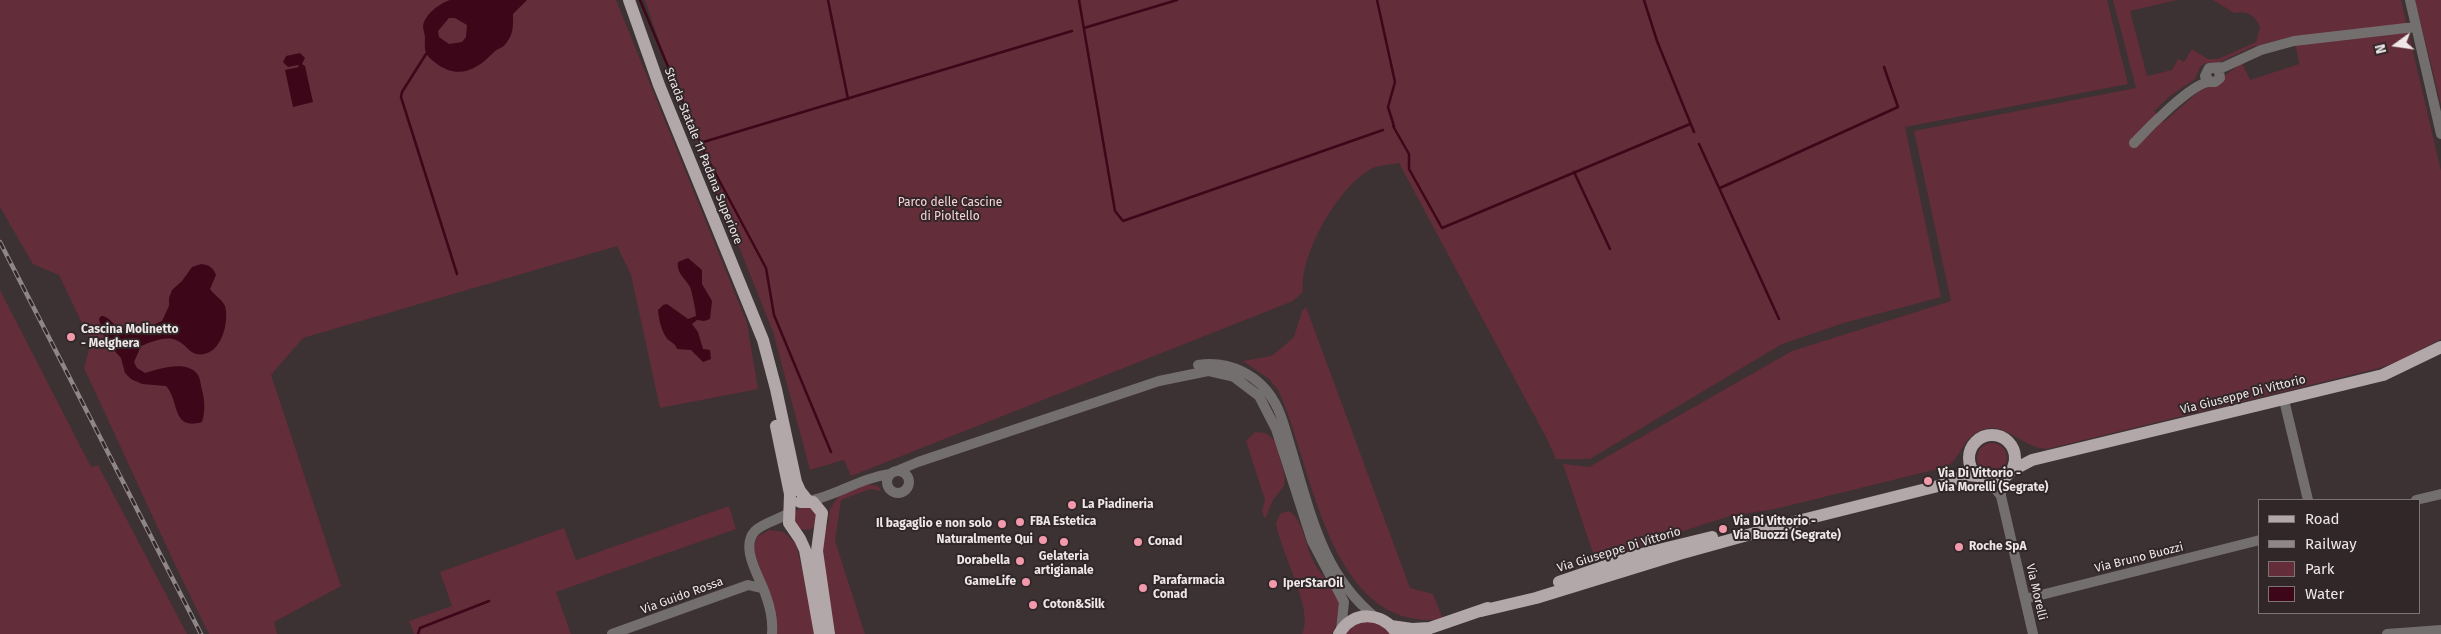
<!DOCTYPE html>
<html>
<head>
<meta charset="utf-8">
<style>
  body { margin:0 }
  #map { position:relative; width:2441px; height:634px; overflow:hidden; background:#3c3133; font-family:"Fira Sans",sans-serif }
  canvas { display:block }
  .legend { position:absolute; left:2258px; top:499px; width:162px; height:115px; box-sizing:border-box; background:#312729; border:1px solid #7d7475; margin:0; padding:6px 9px; list-style:none; font-size:15px; color:#eee7e8 }
  .legend li { display:flex; align-items:center; gap:10px; height:25px }
  .legend b { width:25px; border:1px solid #7d7475 }
  .north { position:absolute; left:2371px; top:20px; width:50px; height:50px; -webkit-text-stroke:4px #312729; paint-order:stroke; rotate:256deg; font-size:14px; font-weight:700; line-height:20px; text-align:center; color:#eee7e8 }
  .north::after { content:''; display:block; margin:auto; width:18px; height:22px; background:#eee7e8; clip-path:polygon(50% 0,100% 100%,50% 72%,0 100%) }
</style>
</head>
<body>
<div id="map">
<canvas width="2441" height="634"></canvas>
<ul class="legend">
<li><b style="height:6px;background:#b2a8a9"></b>Road</li>
<li><b style="height:6px;background:#8f8687"></b>Railway</li>
<li><b style="height:14px;background:#632d3a"></b>Park</li>
<li><b style="height:14px;background:#3e0619"></b>Water</li>
</ul>
<div class="north">N</div>
</div>
<script>
const context = document.querySelector('canvas').getContext('2d');
context.lineJoin = 'round';
function fill(path, color) {
  context.fillStyle = color;
  context.fill(path, 'evenodd');
}
function stroke(path, color, width, dash) {
  context.strokeStyle = color;
  context.lineWidth = width;
  context.lineCap = dash ? 'butt' : 'round';
  context.setLineDash(dash || []);
  context.stroke(path);
}
function label(font, color, halo, rows, align = 'center') {
  context.font = font + ' "Fira Sans",sans-serif';
  context.lineWidth = 4;
  context.setLineDash([]);
  context.textBaseline = 'middle';
  context.strokeStyle = halo;
  context.fillStyle = color;
  for (const [text, x, y, turn = 0] of rows) {
    context.save();
    context.translate(x, y);
    context.rotate((+turn || 0) * Math.PI / 180);
    context.textAlign = isNaN(turn) ? turn : align;
    if (halo) context.strokeText(text, 0, 0);
    context.fillText(text, 0, 0);
    context.restore();
  }
}
fill(new Path2D(`
  M0 0H616L747 323 758 389 660 408 631 275 617 246 303 338 271 375 341 586 274 622 277 634H209C165 547 126 457 84 368L91 342 59 275 33 264 0 207Z
  M645 0H2107L2128 84 1905 127 1941 297 1844 323 1782 344 1590 459H1556L1547 439 1399 163C1390 165 1377 165 1369 170 1337 190 1300 253 1303 292L1293 301 851 476 844 460 810 470 773 332 672 79Z
  M2113 0H2177L2130 11 2147 76 2172 70 2178 59 2184 62 2192 49 2208 59H2218L2256 42 2260 27C2255 15 2247 10 2234 13L2213 0H2401L2441 171V339L2401 360 2380 368 2047 449C2019 448 2003 416 1976 433 1962 441 1960 459 1946 467L1775 509 1730 516 1665 537 1596 562 1563 464 1589 467 1792 351 1951 301 1914 131 2136 88ZM2294 36 2299 64 2250 80 2242 63 2209 87 2199 91 2164 122 2154 111 2170 96 2195 79 2200 67 2206 63H2218L2252 47Z
  M2415 0H2441V105Z
  M0 290 91 467 98 465 187 634H0Z
  M1306 307 1410 588 1433 594 1443 619C1327 634 1313 463 1278 390L1269 379 1243 361 1271 356 1278 351 1294 337 1302 311Z
  M1255 432 1266 433 1275 441 1285 477 1284 486 1273 500 1265 519 1262 511 1265 500 1246 441Z
  M1977 458a15 15 0 1 1 30 0a15 15 0 1 1-30 0Z
  M868 484 878 486 881 491 870 489 841 500 835 541 865 634H833L820 549 824 533 828 525 830 509 836 500 841 495Z
  M794 518a12 12 0 1 1 24 0a12 12 0 1 1-24 0Z
  M729 506 736 529 556 592 571 634H414L409 621 452 606 440 572 564 528 576 560Z
  M1288 511C1302 516 1306 546 1312 558 1318 574 1338 588 1339 604 1340 615 1337 625 1332 634H1302C1315 610 1280 552 1276 523L1280 514Z
  M769 530 784 532 796 544 817 634H775L773 608 753 549 757 537Z
  M1375 620 1392 634H1343L1356 622Z`), '#632d3a');
fill(new Path2D(`
  M450 0H527L513 14C513 28 514 34 504 46 501 48 497 49 494 52 478 69 459 80 437 64 433 61 428 57 426 53 424 48 425 43 425 38 425 34 423 30 423 26 425 14 439 4 450 0ZM449 18H455L467 25 466 37 462 42 449 44 439 37 438 31Z
  M300 53 305 58 302 64 305 66 313 102 293 107 285 70 299 67 298 65 288 67 283 62 286 56Z
  M688 258 702 270V284L712 301 710 319 704 321 697 320 692 324 698 332 703 349 710 350 711 359 703 362 691 350 677 349C675 342 670 343 666 337 661 330 659 319 658 310L663 305 667 304 688 319 696 316C696 311 692 292 690 287 685 278 676 273 678 262Z
  M201 264C209 265 213 267 216 275L210 289C214 295 222 299 225 306 230 323 220 359 196 354 192 353 188 349 184 345 171 333 156 340 141 346L134 362 137 368 145 373C159 369 187 359 198 375 200 378 201 386 202 390 205 400 205 413 202 422 171 431 180 401 166 386L142 384 131 379 125 373 121 358 105 340 99 319 101 316C109 316 111 323 118 327 131 334 150 327 162 321L169 306V298L172 290 182 281 192 267Z`), '#3e0619');
stroke(new Path2D(`
  M640 0 704 152 766 268 774 315 831 452
  M828 0 848 99
  M1079 0 1115 211 1123 221 1383 130
  M1377 0 1395 82 1388 107 1394 126
  M1644 0 1657 41 1694 132
  M1084 28 1177 0
  M426 54 402 92 401 97 457 274
  M1393 126 1409 154V169L1442 228 1690 124
  M700 143 1072 31
  M1699 144 1779 319
  M1574 172 1610 249
  M1720 188 1898 107 1884 67
  M418 634 420 628 489 601`), '#3e0619', 2.5);
stroke(new Path2D(`
  M2410 0 2441 134
  M2215 68 2219 71 2220 78 2215 82H2211L2205 76 2209 68 2224 67 2261 50 2294 41 2415 27
  M2134 143C2147 129 2192 83 2209 82
  M1198 365C1229 360 1260 375 1275 403 1282 415 1285 429 1289 442 1300 478 1309 516 1325 551 1337 577 1352 598 1375 617
  M2284 400 2308 500
  M899 470 918 462 1159 381 1208 371 1234 377 1259 396 1276 429 1312 541 1344 602 1341 630
  M887 482a11 11 0 1 1 22 0a11 11 0 1 1-22 0Z
  M1989 481 2001 496 2033 634
  M2001 495V485L2005 477
  M2416 500 2441 494
  M809 501C838 495 860 478 890 474
  M2025 599 2260 540
  M612 634 748 585 761 588
  M772 634C773 622 770 607 766 596 761 579 739 548 755 531 761 524 780 519 789 513
  M2387 634 2441 630`), '#746f6f', 10);
stroke(new Path2D(`
  M629 0 659 85 763 340 776 389 796 482 800 491 808 501
  M776 426 790 494 789 523 800 539 805 550 820 634
  M1969 458a23 23 0 1 1 46 0a23 23 0 1 1-46 0Z
  M2011 471 2032 460 2383 375 2441 347
  M800 502H813L822 513 817 551 829 634
  M1559 582 1638 555 1712 537
  M1481 611 1536 598 1679 554 1798 521 1942 485 1966 475 1978 476
  M1391 626 1412 629 1430 628
  M1339 634C1352 610 1383 611 1397 634
  M1421 634 1430 628 1488 608`), '#b2a8a9', 12);
const rail = new Path2D(`
  M0 242 201 634`);
stroke(rail, '#8f8687', 4.5);
stroke(rail, '#312729', 2.5, [8]);
for (const [x, y, r, color] of [
  [71,337,5,"#f29aac"],
  [1928,481,5,"#f29aac"],
  [1072,505,5,"#f29aac"],
  [1020,522,5,"#f29aac"],
  [1002,524,5,"#f29aac"],
  [1723,529,5,"#f29aac"],
  [1043,540,5,"#f29aac"],
  [1064,542,5,"#f29aac"],
  [1138,542,5,"#f29aac"],
  [1959,547,5,"#f29aac"],
  [1020,561,5,"#f29aac"],
  [1026,582,5,"#f29aac"],
  [1273,584,5,"#f29aac"],
  [1143,588,5,"#f29aac"],
  [1033,605,5,"#f29aac"]
]) {
  const dot = new Path2D();
  dot.arc(x, y, r, 0, 2 * Math.PI);
  context.fillStyle = color;
  context.fill(dot);
  stroke(dot, '#312729', 2);
}
label('12px', '#eee7e8', '#312729', [
  ["Strada Statale 11 Padana Superiore",703,156,68],
  ["Via Giuseppe Di Vittorio",2243,395,-14],
  ["Via Giuseppe Di Vittorio",1619,550,-17],
  ["Via Bruno Buozzi",2139,558,-14],
  ["Via Morelli",2036,592,77],
  ["Via Guido Rossa",682,596,-20]
]);
label('12px', '#fad2d9', '#312729', [
  ["Parco delle Cascine",950,203],
  ["di Pioltello",950,217]
]);
label('bold 12px', '#eee7e8', '#312729', [
  ["Cascina Molinetto",81,330],
  ["- Melghera",81,344],
  ["Via Di Vittorio -",1938,474],
  ["Via Morelli (Segrate)",1938,488],
  ["La Piadineria",1082,505],
  ["FBA Estetica",1030,522],
  ["Via Di Vittorio -",1733,522],
  ["Via Buozzi (Segrate)",1733,536],
  ["Il bagaglio e non solo",992,524,"right"],
  ["Naturalmente Qui",1033,540,"right"],
  ["Conad",1148,542],
  ["Roche SpA",1969,547],
  ["Gelateria",1064,557,"center"],
  ["artigianale",1064,571,"center"],
  ["Dorabella",1010,561,"right"],
  ["Parafarmacia",1153,581],
  ["Conad",1153,595],
  ["GameLife",1016,582,"right"],
  ["IperStarOil",1283,584],
  ["Coton&Silk",1043,605]
], 'left');
</script>
</body>
</html>
